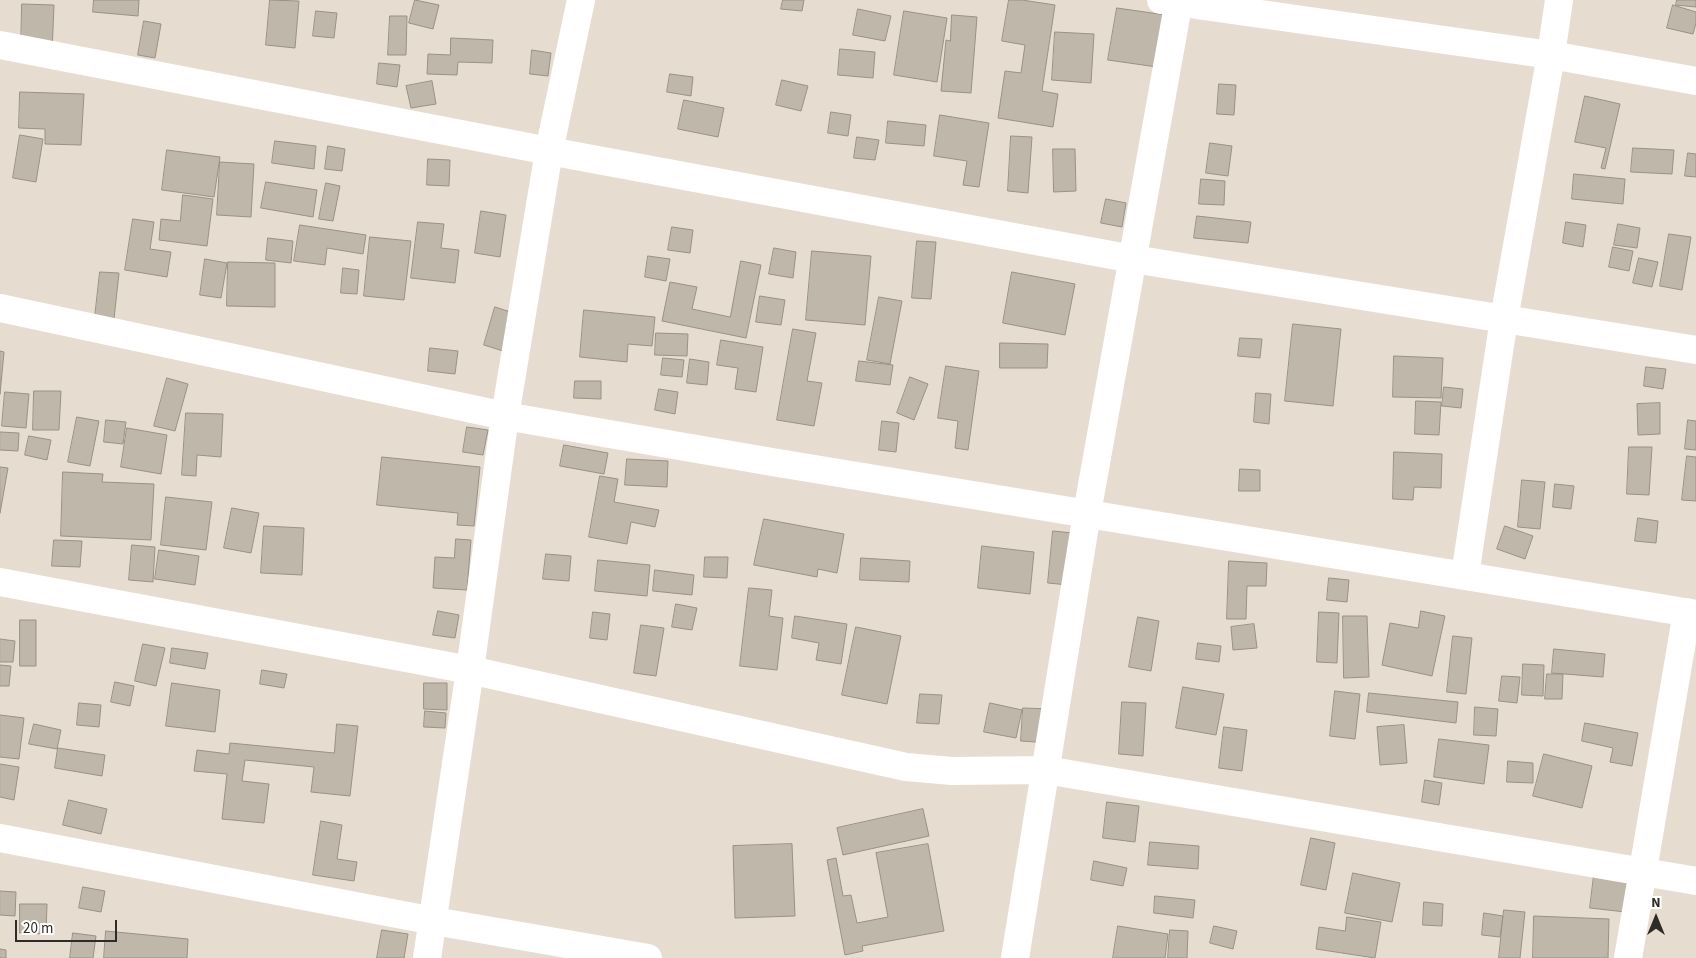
<!DOCTYPE html>
<html>
<head>
<meta charset="utf-8">
<style>
  body { margin:0 }
  #map { position:relative; width:1696px; height:958px; overflow:hidden; background:#e6ddd0; font-family:"Source Sans 3",sans-serif }
  canvas { display:block }
  .north { position:absolute; left:1631px; top:893px; width:50px; height:50px; -webkit-text-stroke:4px #fff; paint-order:stroke; rotate:0deg; font-size:14px; font-weight:700; line-height:20px; text-align:center; color:#2f2b26 }
  .north::after { content:''; display:block; margin:auto; width:18px; height:22px; background:#2f2b26; clip-path:polygon(50% 0,100% 100%,50% 72%,0 100%) }
  .scale { position:absolute; left:15px; top:920px; width:102px; height:22px; box-sizing:border-box; border:2px solid #2f2b26; border-top:0; padding-left:6px; font-size:15px; line-height:18px; white-space:nowrap; color:#2f2b26; -webkit-text-stroke:4px #fff; paint-order:stroke }
</style>
</head>
<body>
<div id="map">
<canvas width="1696" height="958"></canvas>
<div class="north">N</div>
<div class="scale">20 m</div>
</div>
<script>
const context = document.querySelector('canvas').getContext('2d');
context.lineJoin = 'round';
function fill(path, color) {
  context.fillStyle = color;
  context.fill(path, 'evenodd');
}
function stroke(path, color, width, dash) {
  context.strokeStyle = color;
  context.lineWidth = width;
  context.lineCap = dash ? 'butt' : 'round';
  context.setLineDash(dash || []);
  context.stroke(path);
}
const building = new Path2D(`
  M94 0H139L138 16 93 12Z
  M270 0 299 1 295 48 266 45Z
  M415 0 439 5 433 29 409 23Z
  M783 0H804L802 11 781 9Z
  M1009 0H1022L1055 5 1042 91 1058 94 1053 127 998 118 1005 71 1021 73 1025 45 1002 41Z
  M1677 0H1696V7L1676 5Z
  M22 4 54 5 52 53 21 52Z
  M1673 5 1696 12V23L1693 34 1667 28Z
  M1117 8 1166 15 1157 67 1108 60Z
  M858 9 891 16 885 41 853 35Z
  M316 11 337 13 334 38 313 36Z
  M904 11 947 18 937 82 894 75Z
  M952 15 977 17 971 93 941 91 946 40 950 41Z
  M390 16H407L406 55H388Z
  M144 21 161 24 155 58 138 55Z
  M1055 32 1094 34 1091 83 1052 80Z
  M451 38 493 40 492 63 458 62 457 75 427 74 428 54 450 55Z
  M840 49 875 52 873 78 838 75Z
  M532 50 551 53 548 76 530 74Z
  M379 63 400 65 397 87 377 84Z
  M670 74 693 77 691 96 667 92Z
  M782 80 808 86 801 111 776 105Z
  M432 81 436 104 411 108 406 86Z
  M1219 84 1236 85 1234 115 1217 114Z
  M20 92 84 94 81 145 45 144V129L19 128Z
  M1585 96 1620 104 1605 169 1601 168 1606 148 1575 142Z
  M684 100 724 108 718 137 678 129Z
  M831 112 851 115 848 136 828 133Z
  M940 115 989 123 979 187 963 185 967 161 934 156Z
  M888 121 926 125 924 146 886 143Z
  M20 135 43 139 36 182 13 178Z
  M1011 136 1032 137 1028 193 1008 191Z
  M857 137 879 140 875 160 854 158Z
  M275 141 316 146 314 169 272 163Z
  M1210 143 1232 146 1228 176 1206 173Z
  M328 146 345 149 342 171 325 169Z
  M1633 148 1674 150 1672 174 1631 172Z
  M1053 149H1075L1076 191 1054 192Z
  M167 150 220 157 214 197 162 190Z
  M1688 153 1696 154V177L1685 176Z
  M428 159 450 160 449 186 427 185Z
  M220 162 254 164 251 217 217 215Z
  M1574 174 1625 179 1623 204 1572 199Z
  M1201 179 1225 181 1224 205 1199 204Z
  M266 182 317 190 313 217 261 208Z
  M326 183 340 186 333 221 319 219Z
  M183 195 213 199 207 246 159 240 161 219 180 221Z
  M1106 199 1126 203 1122 227 1101 223Z
  M481 211 506 215 500 257 475 253Z
  M1197 216 1251 222 1248 243 1194 238Z
  M133 219 154 222 150 249 171 252 167 277 125 270Z
  M418 222 444 224 441 248 459 250 455 283 411 278Z
  M1566 222 1586 225 1583 247 1563 243Z
  M1618 224 1640 228 1637 248 1614 245Z
  M300 225 366 235 363 254 327 248 325 265 294 261Z
  M672 227 693 230 690 253 668 250Z
  M1669 234 1691 237 1682 290 1660 286Z
  M370 237 411 241 404 300 364 296Z
  M268 238 293 241 291 263 266 260Z
  M917 241 936 242 931 299 912 298Z
  M1613 247 1633 251 1629 271 1609 267Z
  M774 248 796 252 793 278 769 274Z
  M812 251 871 256 865 325 806 320Z
  M648 256 670 259 666 281 645 277Z
  M1639 258 1658 262 1652 287 1633 283Z
  M205 259 227 263 221 298 200 295Z
  M741 261 761 265 746 338 662 321 670 282 697 287 692 309 730 317Z
  M228 262 275 263V307L227 306Z
  M343 268 359 270 357 294 341 293Z
  M100 272 119 273 114 319 95 317Z
  M1012 272 1075 284 1065 335 1003 323Z
  M760 296 785 300 781 325 756 322Z
  M879 297 902 301 890 364 867 360Z
  M495 307 517 314 506 352 484 345Z
  M584 310 655 317 652 346 628 344 627 362 580 357Z
  M1293 324 1341 329 1333 406 1285 401Z
  M793 329 816 333 807 381 822 383 814 426 777 420Z
  M656 333 688 334 687 356 655 355Z
  M1240 338 1262 339 1260 358 1238 356Z
  M721 340 763 347 756 392 735 389 738 368 717 365Z
  M1000 343 1048 344 1047 368H1000Z
  M430 348 458 351 455 374 428 371Z
  M0 351 4 352 0 394Z
  M1394 356 1443 358 1441 398 1393 397Z
  M663 358 684 360 682 377 661 375Z
  M690 359 709 362 707 385 687 383Z
  M859 361 893 365 890 385 856 381Z
  M946 366 979 371 968 450 955 448 958 421 938 418Z
  M1646 367 1666 369 1663 389 1644 386Z
  M910 377 928 384 914 420 897 413Z
  M167 378 188 384 175 431 154 426Z
  M575 381H601V399L574 398Z
  M1444 387 1463 389 1461 408 1442 406Z
  M659 389 678 392 675 414 655 410Z
  M34 391H61L59 430H33Z
  M5 392 29 394 26 428 2 426Z
  M1256 393 1271 394 1269 424 1254 422Z
  M1416 401 1441 402 1439 435 1415 434Z
  M1660 403V434L1638 435 1637 404Z
  M186 413 223 414 221 457 197 455 196 476 182 475Z
  M77 417 99 421 90 466 68 462Z
  M106 420 126 422 123 444 104 442Z
  M1688 420 1696 421V450L1685 449Z
  M882 421 899 423 896 452 879 450Z
  M467 427 488 430 483 455 463 452Z
  M127 428 167 435 161 474 121 467Z
  M0 432 19 433 18 451 0 450Z
  M29 436 51 440 47 460 25 455Z
  M564 445 608 453 604 474 560 466Z
  M1629 447H1652L1649 495 1627 494Z
  M1394 452 1442 454 1441 488 1414 487 1413 500 1393 499Z
  M1687 456 1696 457V501L1682 500Z
  M382 457 480 467 474 526 457 525 458 513 377 505Z
  M627 459 668 461 667 487 625 485Z
  M0 467 8 468 0 513Z
  M1240 469 1260 470V491H1239Z
  M63 472 103 474 102 482 154 484 151 540 61 536Z
  M600 476 618 479 614 502 659 510 655 527 631 522 627 544 589 537Z
  M1522 480 1545 482 1540 529 1518 527Z
  M1555 484 1574 486 1571 509 1553 507Z
  M166 497 212 502 206 550 161 545Z
  M232 508 259 513 251 553 224 548Z
  M1638 518 1658 521 1656 543 1635 541Z
  M764 519 844 534 837 573 818 569 817 577 754 565Z
  M264 526 304 528 302 575 261 573Z
  M1505 526 1533 536 1525 559 1497 549Z
  M1053 531 1073 533 1068 585 1048 583Z
  M456 539 471 540 467 590 433 588 435 557 454 558Z
  M54 540 82 541 80 567 52 566Z
  M132 545 155 547 153 582 129 580Z
  M982 546 1034 552 1030 594 978 588Z
  M159 550 199 556 195 585 155 579Z
  M546 554 571 556 569 581 543 579Z
  M705 557H728L727 578 704 577Z
  M861 558 910 561 909 582 860 580Z
  M598 560 650 565 647 596 595 591Z
  M1229 561 1267 563 1266 586H1247L1246 619H1227Z
  M655 570 694 575 692 595 653 591Z
  M1329 578 1349 580 1347 602 1327 600Z
  M749 588 772 590 769 616 783 618 777 670 740 666Z
  M676 604 697 608 692 630 672 627Z
  M438 611 459 615 455 638 433 635Z
  M1421 611 1445 616 1432 676 1382 665 1390 623 1418 628Z
  M593 612 610 614 607 640 590 638Z
  M1319 612 1339 613 1337 663 1317 662Z
  M795 616 847 624 841 664 816 660 819 643 792 638Z
  M1343 616H1367L1369 677 1344 678Z
  M1138 617 1159 621 1151 671 1129 667Z
  M20 620H36V666H20Z
  M1254 624 1257 648 1233 650 1231 627Z
  M641 625 664 628 656 676 634 673Z
  M856 627 901 636 887 704 842 695Z
  M1453 636 1472 638 1466 694 1447 692Z
  M0 639 15 641 13 662H0Z
  M1198 643 1221 646 1219 662 1196 659Z
  M143 644 165 648 156 686 135 681Z
  M172 648 208 653 205 669 170 663Z
  M1554 649 1605 654 1603 677 1552 673Z
  M1523 664 1544 665 1543 696 1522 695Z
  M0 665 11 666 9 686H0Z
  M262 670 287 674 284 688 260 684Z
  M1547 674H1563L1562 699H1545Z
  M1502 676 1520 677 1517 703 1499 701Z
  M115 682 134 686 130 706 111 702Z
  M172 683 220 690 215 732 166 726Z
  M424 683H447V710L424 709Z
  M1183 687 1224 694 1216 735 1176 728Z
  M1335 691 1360 694 1355 739 1330 736Z
  M1369 693 1458 702 1456 723 1367 712Z
  M920 694 942 695 939 724 917 723Z
  M1122 702 1146 703 1143 756 1119 754Z
  M79 703 101 705 99 727 77 725Z
  M990 703 1022 710 1016 738 984 732Z
  M1475 707 1498 709 1496 736 1474 735Z
  M1023 708 1052 709 1050 743 1021 741Z
  M425 711 446 713 445 728 424 727Z
  M0 715 24 718 19 759 0 757Z
  M1585 723 1638 733 1632 766 1610 762 1613 748 1582 741Z
  M34 724 61 730 57 749 29 744Z
  M337 724 358 726 350 796 311 792 314 767 245 760 242 781 269 784 264 823 222 819 227 774 194 771 197 750 229 754 230 743 334 753Z
  M1404 725 1407 763 1380 765 1377 727Z
  M1224 727 1247 730 1242 771 1219 768Z
  M1439 739 1489 745 1484 784 1434 777Z
  M58 748 105 755 102 776 55 768Z
  M1544 754 1592 766 1582 808 1533 796Z
  M1508 761 1533 763V783L1507 782Z
  M0 764 19 767 14 800 0 797Z
  M1425 780 1442 783 1439 805 1422 802Z
  M69 800 107 809 101 834 63 825Z
  M1107 802 1139 806 1135 842 1103 838Z
  M923 809 929 836 843 855 837 828Z
  M321 821 342 825 337 859 357 862 354 881 313 875Z
  M1311 838 1335 843 1326 890 1301 885Z
  M1150 842 1199 846 1198 869 1148 865Z
  M792 844 795 916 735 918 733 846Z
  M928 844 944 931 862 946 863 951 845 955 827 860 836 858 843 896 851 895 857 923 888 917 876 853Z
  M1094 861 1127 868 1123 886 1091 880Z
  M1353 873 1400 883 1392 922 1345 913Z
  M1594 875 1638 881 1634 913 1590 908Z
  M83 887 105 891 101 912 79 908Z
  M0 891 16 892 15 916 0 915Z
  M1155 896 1195 900 1193 918 1154 913Z
  M1424 902 1443 904 1442 926 1423 925Z
  M20 904H47L46 934 20 933Z
  M1504 910 1525 912 1520 958H1499Z
  M1484 913 1503 916 1500 937 1482 935Z
  M1534 916 1609 919 1608 958H1533Z
  M1347 917 1381 922 1375 958 1316 949 1319 927 1345 931Z
  M1118 926 1168 934 1165 958H1113Z
  M1214 926 1237 931 1233 949 1210 943Z
  M382 930 408 934 404 958H377Z
  M1170 930 1188 931 1187 958H1168Z
  M106 931 188 939 187 958H104Z
  M73 933 96 936 93 958H70Z
  M0 949 6 950V958H0Z`);
fill(building, '#bfb7aa');
stroke(building, '#9a9185', 1);
stroke(new Path2D(`
  M1161 0 1551 55 1696 81
  M0 45 549 151 1133 259 1696 350
  M0 308 505 416 778 463 1696 614
  M1465 575 1504 319 1551 55 1559 0
  M0 582 470 670 906 767 952 771 1046 770 1696 881
  M0 838 434 921 648 958
  M427 958 470 670 505 416 549 151 581 0
  M1015 958 1087 513 1179 0
  M1628 958 1687 612`), '#fff', 28);
</script>
</body>
</html>
